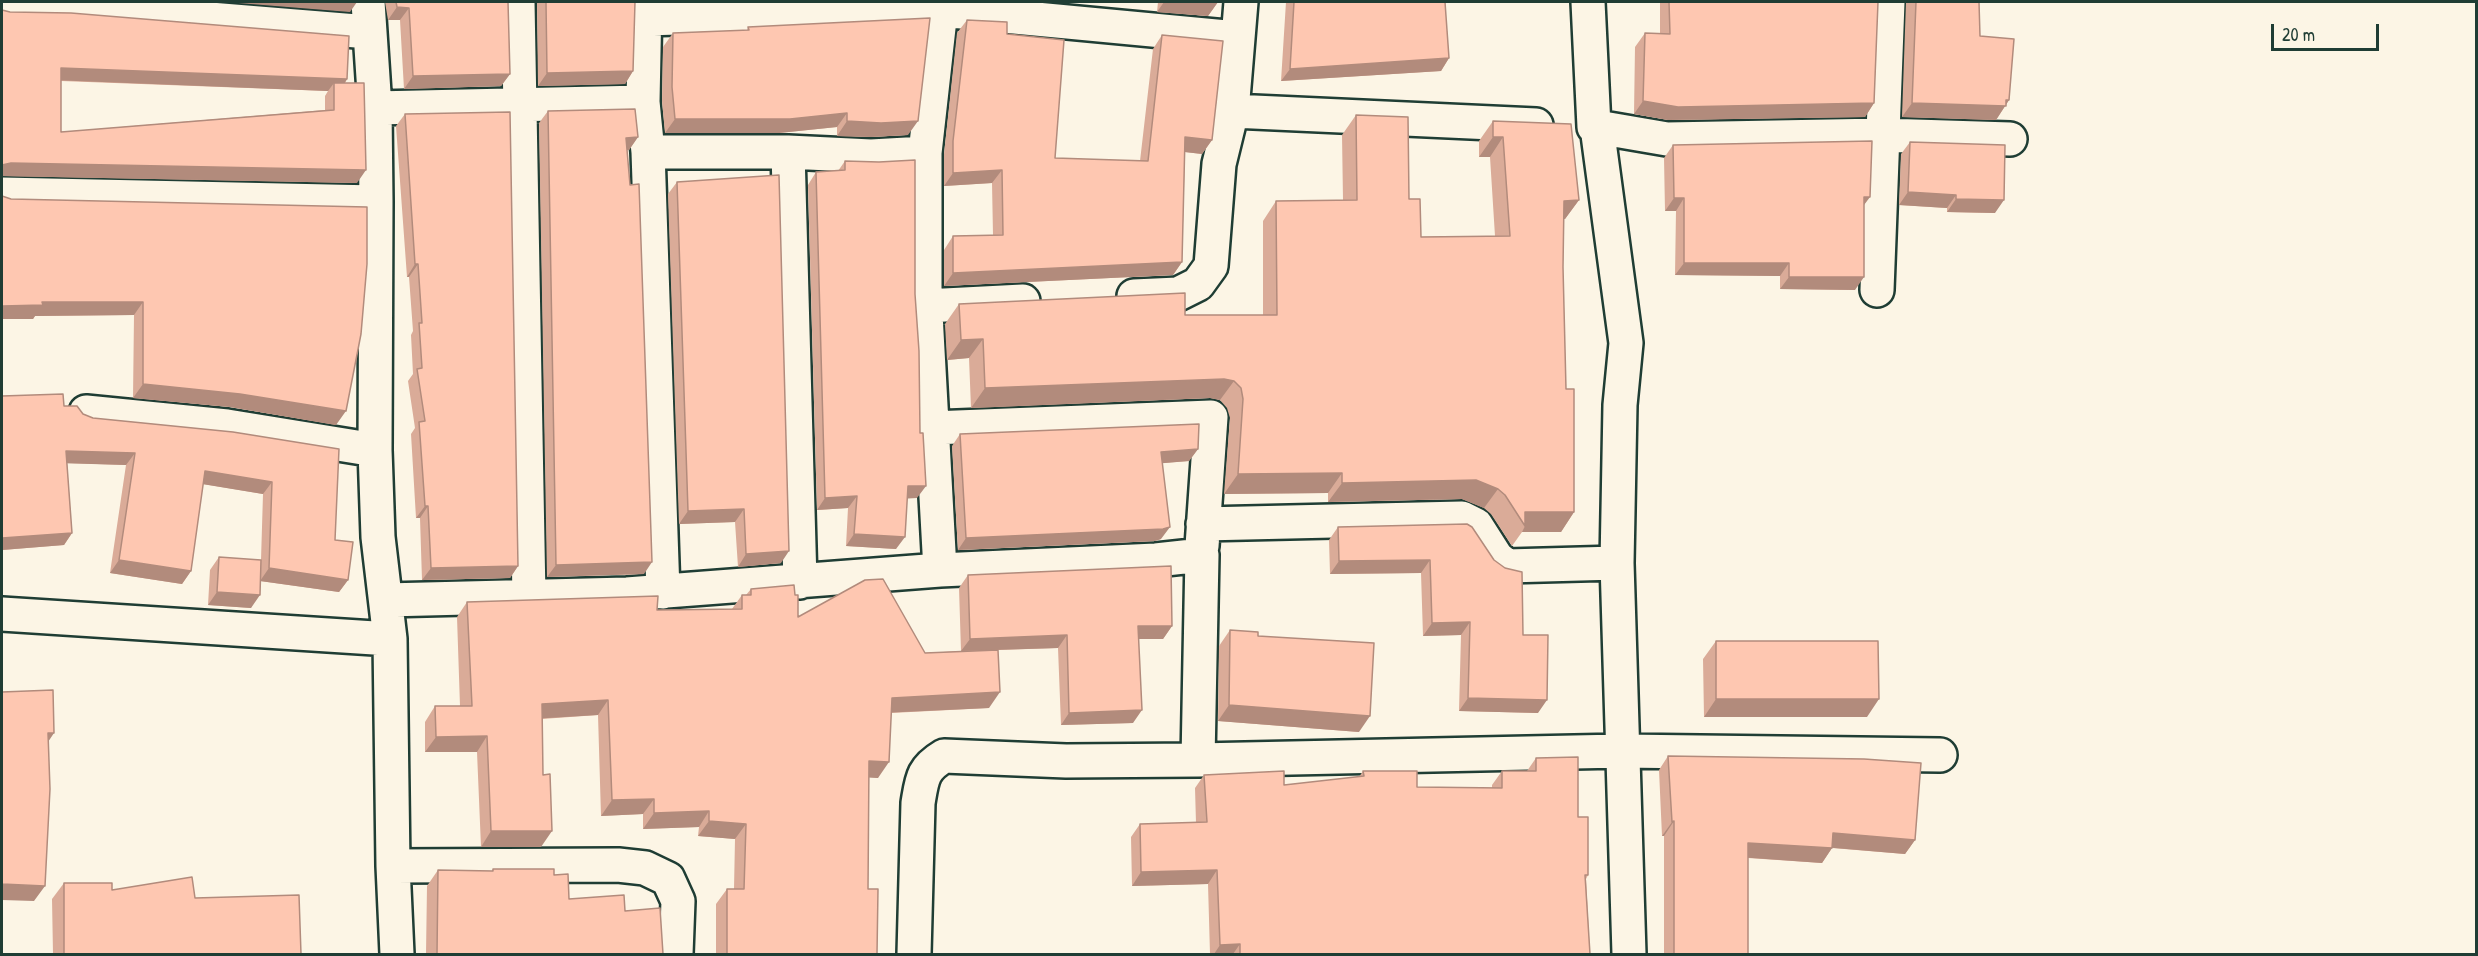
<!DOCTYPE html>
<html>
<head>
<meta charset="utf-8">
<style>
  body { margin:0 }
  #map { position:relative; width:2478px; height:956px; overflow:hidden; background:#fcf5e5; font-family:"Patrick Hand",sans-serif }
  canvas { display:block }
  .frame { position:absolute; inset:0; border:3px solid #1f3d34; pointer-events:none }
  .scale { position:absolute; left:2271px; top:24px; width:108px; height:27px; box-sizing:border-box; border:3px solid #1f3d34; border-top:0; padding-left:8px; font-size:18px; line-height:21px; white-space:nowrap; color:#1f3d34; -webkit-text-stroke:4px #fcf5e5; paint-order:stroke }
</style>
</head>
<body>
<div id="map">
<canvas width="2478" height="956"></canvas>
<div class="frame"></div>
<div class="scale">20 m</div>
</div>
<script>
const context = document.querySelector('canvas').getContext('2d');
context.lineJoin = 'round';
function stroke(path, color, width, dash) {
  context.strokeStyle = color;
  context.lineWidth = width;
  context.lineCap = dash ? 'butt' : 'round';
  context.setLineDash(dash || []);
  context.stroke(path);
}
function fill(path, color) {
  context.fillStyle = color;
  context.fill(path, 'evenodd');
}
const minor = new Path2D(`
  M368 2 375 108 376 202 375 450 378 537 390 639 393 866 397 954
  M518 2 529 597
  M645 2 643 102 648 152 663 592
  M1588 2 1594 127H1597L1626 343 1620 405 1617 563 1629 954
  M2 6 63 7 369 32
  M941 10 1237 38
  M645 19 941 10 925 153
  M375 108 643 102
  M1232 111 1536 125
  M1597 127 1667 139 1883 135 2010 139
  M648 152H788L800 582
  M788 152 871 156 925 153V296L940 570
  M2 194 376 202
  M1877 290 1888 2
  M1134 296 1178 294 1198 284 1211 266 1219 164 1232 111 1241 2
  M925 306 1023 301
  M86 412 227 426 375 450
  M932 428 1211 417 1202 546
  M1203 524 1462 518 1476 525 1497 558 1507 566 1617 563
  M386 600 627 594 940 570 1156 560 1202 555 1198 760 1621 751 1940 755
  M2 614 390 639
  M393 866 618 865 645 868 668 879 678 901 676 954
  M914 954 918 803C922 779 922 769 944 756L1066 761 1198 760`);
stroke(minor, '#1f3d34', 38);
stroke(minor, '#fcf5e5', 33);
fill(new Path2D(`
  M385 2H508L510 74 501 86 404 89 400 20H388Z
  M537 2H635L633 71 625 84 538 86Z
  M1158 2H1218L1208 16 1157 12Z
  M1286 2H1445L1449 58 1441 71 1281 81Z
  M1660 2H1878L1874 103 1865 117 1668 120 1634 114 1635 47 1645 33 1660 34Z
  M1906 2H1979L1980 36 2009 100 1996 120 1902 117Z
  M10 12 347 79 345 83 357 183 2 176ZM61 81 328 91 325 96V110L61 132Z
  M967 20 1007 34 1055 158 1140 161 1153 49 1162 35 1212 140 1202 154 1185 152 1182 262 1173 275 944 286V250L953 236 993 235 992 183 944 186V154L957 33Z
  M748 27 908 135 871 137 837 136V127L779 133H665L662 101 663 47 673 33 747 30Z
  M548 111 638 137 629 150H627L644 574 547 577 539 123Z
  M405 114 518 566 510 578 422 580 420 518H416L411 434 415 428 408 381 413 374 411 335 413 331 409 277H407L396 126Z
  M1356 115 1409 199 1421 237 1495 236 1490 157H1479V141L1493 121 1579 200 1565 219H1564L1563 267 1566 389 1574 512 1561 532H1522L1512 546 1491 514 1484 508 1462 499 1328 502V493L1224 494 1230 418 1227 408 1220 400 1210 398 971 408 969 358 947 360 945 324 959 304 1185 315H1263V221L1276 201 1343 200 1342 135Z
  M1910 142 1995 213 1947 212V208L1899 205 1901 154Z
  M1673 145 1864 206 1855 290 1780 289V276L1675 275 1676 211H1665L1664 158Z
  M845 161 915 294 917 498H907L896 549 846 546 848 508 817 510 808 185 816 172 838 171Z
  M677 182 781 563 738 567 735 522 679 524 668 194Z
  M2 196 336 425 230 407 133 398 134 315 35 316 33 319H2Z
  M2 396 64 406 93 418 233 432 335 540 348 580 339 592 260 581 251 608 208 605 210 570 219 557 261 560 263 494 203 484 191 571 182 584 110 573 126 465 67 463 72 533 64 545 2 550Z
  M960 434 1198 449 1189 461 1163 463 1161 539 1155 541 958 550 952 446Z
  M1467 524 1523 635 1538 713 1459 711 1461 635 1423 636 1421 573 1330 574 1329 540 1338 527Z
  M968 575 1172 626 1163 639H1139L1133 723 1061 725 1058 648 998 650 989 708 891 713 878 778 869 777 868 889 877 954H716V904L727 889H734L735 839 698 836 699 827 643 829V814L601 816 598 715 542 719 541 847H481L477 752H425V722L435 706H460L457 617 467 602 657 610 732 609 742 595H746L751 589 795 595 798 617 925 653 961 651 959 588Z
  M1230 630 1258 636 1359 732 1218 721 1219 646Z
  M1716 641 1867 717H1704L1703 659Z
  M1668 756 1915 840 1905 854 1832 848 1822 863 1748 858V954H1664V836H1662L1659 770Z
  M1536 758 1578 817 1588 875 1586 879 1590 954H1210L1208 884 1132 886 1131 837 1140 824 1196 823 1195 788 1204 775 1284 785 1359 777 1363 771 1417 787 1492 788V785L1502 771H1527Z
  M493 869 554 875 569 899 625 911 663 954H426L427 886 438 870 492 871Z
  M64 883 112 890 195 898 301 954H53L52 899Z`), '#daab98');
fill(new Path2D(`
  M226 2H357L350 12Z
  M1164 2H1218L1208 16 1157 12Z
  M397 7 409 8 400 20H388Z
  M1449 58 1441 71 1281 81 1290 69Z
  M61 68 347 79 339 92 334 83 328 91 52 80Z
  M633 71 625 84 538 86 547 73Z
  M510 74 501 86 404 89 413 76Z
  M2009 100 1996 120 1902 117 1912 103Z
  M1643 101 1874 103 1865 117 1668 120 1634 114Z
  M847 113 837 127 779 133H665L675 119Z
  M847 121H918L908 135 871 137 837 136Z
  M638 137 629 150 617 151 626 138Z
  M1185 137 1212 140 1202 154 1176 151Z
  M1493 137H1503L1490 157H1479Z
  M11 163 366 170 357 183 2 176V165Z
  M1002 170 992 183 944 186 953 173Z
  M1908 192 1956 195 1947 208 1899 205Z
  M1864 197H1870L1861 209Z
  M1674 198H1684L1676 211H1665Z
  M1956 199 2004 200 1995 213 1947 212Z
  M1579 200 1565 219 1550 220 1564 201Z
  M1182 262 1173 275 944 286 953 273Z
  M1684 263H1789L1780 276 1675 275Z
  M415 264H418L409 277H407Z
  M1789 277H1864L1855 290 1780 289Z
  M42 302H143L134 315 35 316 33 319H2V306Z
  M983 339 969 358 947 360 961 340Z
  M1224 379 1234 381 1220 400 1210 398 971 408 985 388Z
  M143 384 240 394 346 411 336 425 230 407 133 398Z
  M1198 449 1189 461 1153 464 1161 452Z
  M66 451 135 453 126 465 57 463Z
  M205 471 272 482 263 494 196 483Z
  M1342 473 1328 493 1224 494 1238 474Z
  M1476 480 1498 489 1484 508 1462 499 1328 502 1342 483Z
  M908 486H926L917 498 899 499Z
  M857 496 848 508 817 510 825 498Z
  M425 506H428L420 518H416Z
  M744 509 735 522 679 524 688 511Z
  M1525 512H1574L1561 532H1522L1525 526Z
  M1170 527 1161 539 1155 541 958 550 966 538Z
  M72 533 64 545 2 550V538Z
  M854 534 905 537 896 549 846 546Z
  M789 551 781 563 738 567 746 554Z
  M119 560 191 571 182 584 110 573Z
  M1430 560 1421 573 1330 574 1339 561Z
  M652 562 644 574 547 577 556 565Z
  M518 566 510 578 422 580 431 568Z
  M269 568 348 580 339 592 260 581Z
  M217 592 260 595 251 608 208 605Z
  M1470 622 1461 635 1423 636 1432 623Z
  M1138 626H1172L1163 639H1129Z
  M1067 635 1058 648 961 651 970 639Z
  M1000 692 989 708 881 713 892 698Z
  M1468 698 1547 700 1538 713 1459 711Z
  M1716 699H1879L1867 717H1704Z
  M608 700 598 715 531 719 542 704Z
  M1229 705 1370 716 1359 732 1218 721Z
  M1142 710 1133 723 1061 725 1069 713Z
  M48 733H54L44 748Z
  M487 736 477 752H425L436 737Z
  M869 761 889 762 878 778 858 777Z
  M654 799 643 814 601 816 612 800Z
  M709 811 699 827 643 829 654 813Z
  M709 821 746 824 735 839 698 836Z
  M1674 821 1664 836H1662L1672 822Z
  M491 831H552L541 847H481Z
  M1833 833 1915 840 1905 854 1823 847Z
  M1748 843 1832 848 1822 863 1738 857Z
  M1217 870 1208 884 1132 886 1141 872Z
  M2 884 45 886 34 901 2 900Z
  M1240 944 1233 954H1214L1220 945Z`), '#b28b7c');
const building = new Path2D(`
  M396 2H508L510 74 413 76 409 8 397 7Z
  M546 2H635L633 71 547 73Z
  M1294 2H1445L1449 58 1290 69Z
  M1669 2H1878L1874 103 1678 107 1643 101 1645 33 1670 34Z
  M1916 2H1979L1980 36 2014 39 2009 100H2006V106L1912 103Z
  M2 10 10 12 71 13 349 36 347 79 61 68V132L334 110V83H364L366 170 11 163 2 165Z
  M930 18 918 121 881 123 847 121V113L790 119H675L672 87 673 33 749 30 748 27Z
  M967 20 1007 22V34L1064 40 1055 158 1148 161 1162 35 1223 41 1212 140 1185 137 1182 262 953 273V236L1003 235 1002 170 953 173V141Z
  M635 109 638 137 626 138 630 185 639 184 652 562 556 565 548 111Z
  M510 112 518 566 431 568 428 506H425L419 422 425 421 417 369 422 368 419 323H422L418 264H415L405 114Z
  M1356 115 1408 117 1409 199H1420L1421 237 1510 236 1503 137H1493V121L1571 124 1579 200 1564 201 1563 267 1566 389H1574V512H1525V526L1505 495 1498 489 1476 480 1342 483V473L1238 474 1243 399 1241 388 1234 381 1224 379 985 388 983 339 961 340 959 304 1185 293V315H1277L1276 201 1357 200Z
  M1872 141 1870 197H1864V277H1789V263H1684V198H1674L1673 145Z
  M1910 142 2005 145 2004 200 1956 199V195L1908 192Z
  M915 160V294L919 351 920 433H923L926 486H908L905 537 854 534 857 496 825 498 816 172 845 170V161L879 162Z
  M779 175 789 551 746 554 744 509 688 511 677 182Z
  M2 196 11 199 367 207V264L361 334 346 411 240 394 143 384V302H42L43 305 2 306Z
  M63 394 64 406H77L83 414 93 418 233 432 339 449 335 540 353 542 348 580 269 568 272 482 205 471 191 571 119 560 135 453 66 451 72 533 2 538V396Z
  M1199 424 1198 449 1161 452 1170 527 1163 529 966 538 960 434Z
  M1467 524 1472 527 1494 560 1505 568 1522 572 1523 635H1548L1547 700 1468 698 1470 622 1432 623 1430 560 1339 561 1338 527Z
  M219 557 261 560 260 595 217 592Z
  M1171 566 1172 626H1138L1142 710 1069 713 1067 635 970 639 968 575Z
  M883 579 925 653 998 650 1000 692 892 698 889 762 869 761 868 889H878L877 954H727V889H744L746 824 709 821V811L654 813V799L612 800 608 700 542 704 543 775 550 774 552 831H491L487 736 436 737 435 706H472L467 602 658 596 657 610 742 609V595H751V589L794 585 795 595H798V617L865 580Z
  M1230 630 1258 632V636L1374 643 1370 716 1229 705Z
  M1716 641H1878L1879 699H1716Z
  M53 690 54 733H48L50 789 45 886 2 884V692Z
  M1668 756 1864 759 1921 763 1915 840 1833 833 1832 848 1748 843V954H1674V821L1672 822Z
  M1578 757V817H1588V875H1585L1590 954H1240V944L1220 945 1217 870 1141 872 1140 824 1207 822 1204 775 1284 771V785L1364 776 1363 771H1417V787L1502 788V771H1536V758Z
  M493 869H554V875L568 874 569 899 624 895 625 911 660 908 663 954H437L438 870 493 871Z
  M192 877 195 898 299 895 301 954H64V883H112V890Z`);
fill(building, '#fec7b1');
stroke(building, '#b28b7c', 1.5);
</script>
</body>
</html>
